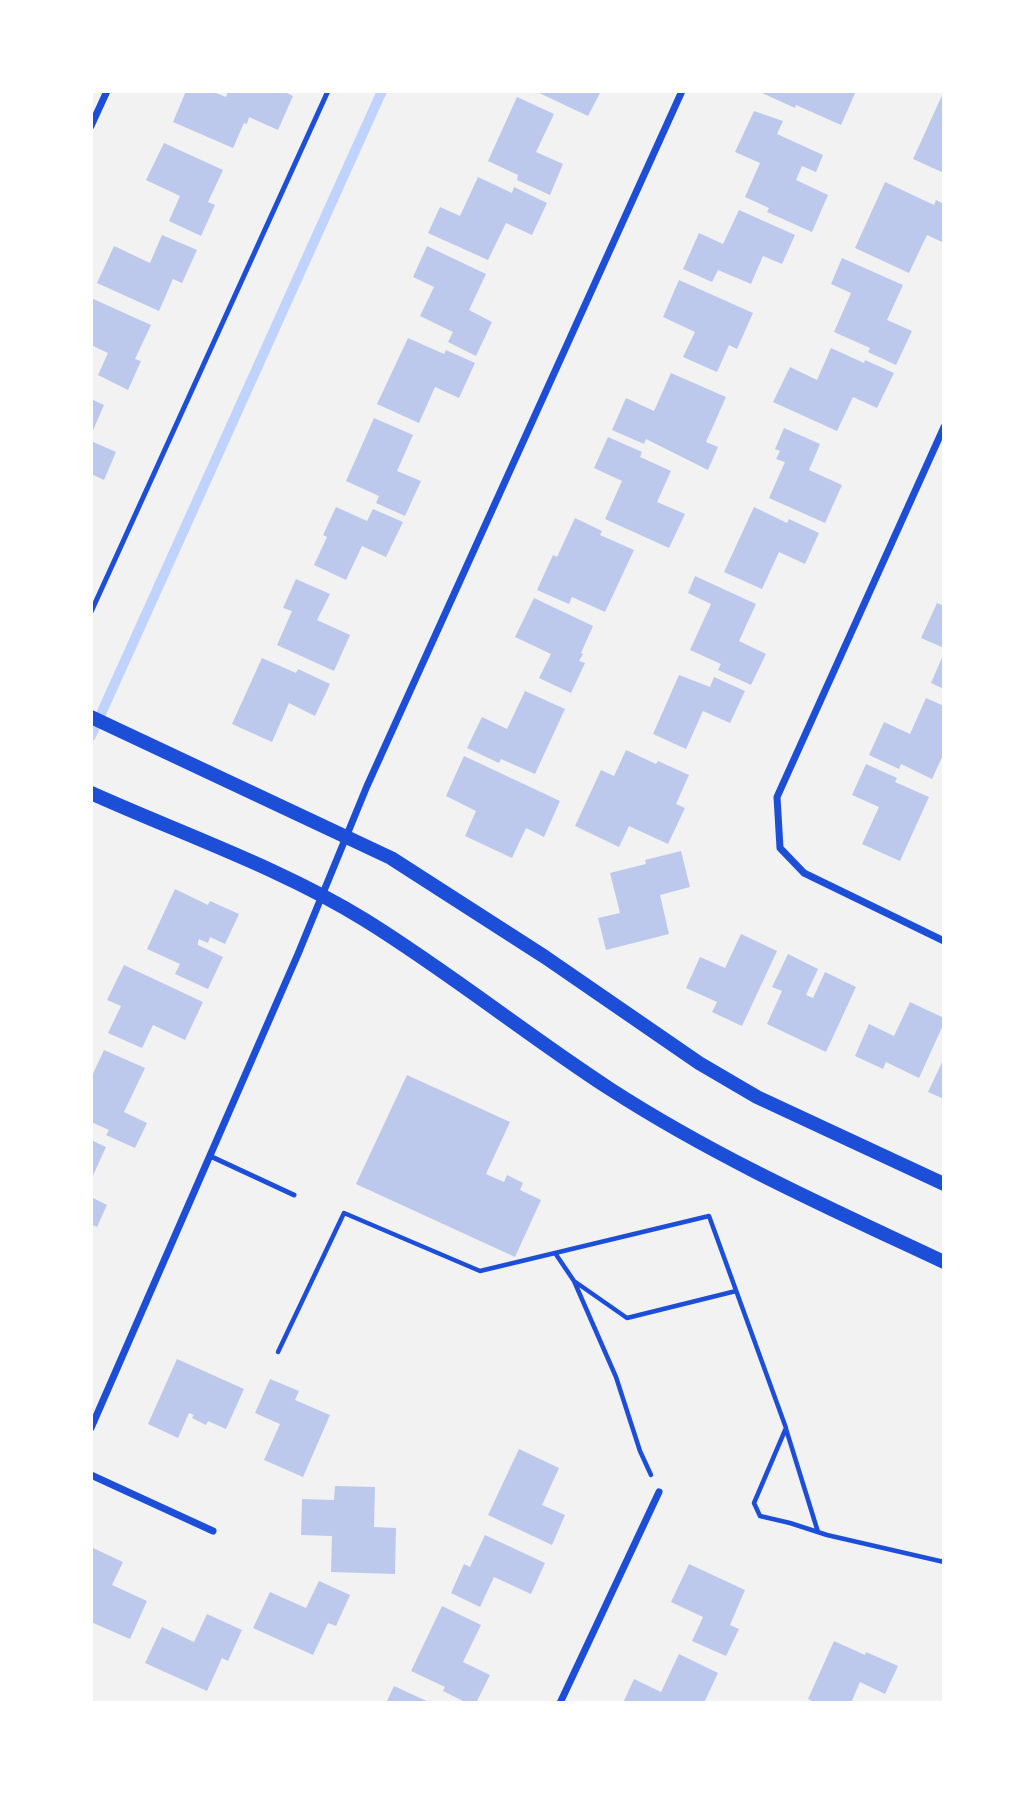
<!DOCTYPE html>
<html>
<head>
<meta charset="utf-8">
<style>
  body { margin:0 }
  #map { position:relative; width:1035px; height:1794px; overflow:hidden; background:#f2f2f2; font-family:Commissioner,sans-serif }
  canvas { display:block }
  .frame { position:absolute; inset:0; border:93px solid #fff; pointer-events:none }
</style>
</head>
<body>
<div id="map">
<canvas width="1035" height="1794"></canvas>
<div class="frame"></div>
</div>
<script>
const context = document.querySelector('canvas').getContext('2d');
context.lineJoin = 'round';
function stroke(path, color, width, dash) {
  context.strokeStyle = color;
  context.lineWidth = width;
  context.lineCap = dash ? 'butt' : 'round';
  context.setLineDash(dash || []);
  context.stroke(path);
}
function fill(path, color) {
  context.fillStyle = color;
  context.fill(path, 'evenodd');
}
stroke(new Path2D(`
  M91 736 382 91`), '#bfd3fe', 10);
fill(new Path2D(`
  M186 91H211L226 97 228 91H283L293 96 278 130 249 117 247 124 244 123 233 148 173 122Z
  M535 91H601L588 116Z
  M763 91H856L841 125 796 105 795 108 762 93Z
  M944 91V173L913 159Z
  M517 97 554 114 536 152 563 164 550 195 517 180 518 175 488 161Z
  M754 111 783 121 777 134 823 155 816 172 802 166 796 180 828 195 812 232 767 212 769 208 745 197 760 163 735 152Z
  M164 143 223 170 208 202 215 205 201 236 169 221 180 196 146 180Z
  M478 177 512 193 514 187 547 203 532 235 506 223 488 260 428 233 440 207 460 216Z
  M885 182 934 205 936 200 944 204V243L927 235 909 273 855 248Z
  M739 210 795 235 782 264 763 256 751 284 718 270 712 282 683 269 699 233 723 244Z
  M162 235 197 250 182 283 173 279 159 311 97 283 114 246 150 263Z
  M427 246 486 274 469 310 492 322 476 356 448 342 453 332 420 316 434 287 413 277Z
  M842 258 903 285 887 320 912 331 896 365 868 352 870 348 834 332 851 293 831 284Z
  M679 280 753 313 737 349 729 345 717 372 683 357 695 332 663 317Z
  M91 298 151 325 135 359 141 361 128 390 98 375 108 353 91 345Z
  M408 338 444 354 446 350 475 363 459 398 435 387 419 423 377 404Z
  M831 348 864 363 865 360 894 373 877 408 853 397 837 431 773 402 790 367 817 380Z
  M671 373 726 397 706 442 718 447 708 470 646 439 644 444 612 430 626 398 654 411Z
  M91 399 104 405 91 435Z
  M374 418 413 435 397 471 421 481 405 516 376 503 379 496 346 481Z
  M784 428 820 444 809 470 842 485 825 523 769 498 785 462 776 459 780 451 775 449Z
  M608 437 642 452 640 457 671 471 657 502 685 514 669 548 605 519 622 481 594 468Z
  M91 441 116 452 104 480 91 474Z
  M336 507 367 521 373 509 403 522 386 557 362 546 346 580 314 565 327 537 323 535Z
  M754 507 787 523 789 519 819 533 805 564 779 552 762 589 724 572Z
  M575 518 602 531 600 535 634 550 605 612 572 597 569 604 537 590 553 555 557 557Z
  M695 576 756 604 739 641 766 654 751 685 718 670 721 664 690 650 711 604 688 593Z
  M296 579 330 594 317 620 350 635 334 671 277 645 292 611 283 608Z
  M534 598 593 626 581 653 583 654 579 661 585 663 571 693 539 678 551 654 515 637Z
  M937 603 944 606V648L921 638Z
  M944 653V689L931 683Z
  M262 658 296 673 298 669 330 684 315 716 289 703 272 742 232 724Z
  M679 675 710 687 714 677 745 691 730 723 703 711 686 749 653 734Z
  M525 691 565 709 535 774 501 759 499 763 467 748 482 717 507 729Z
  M926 698 944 706V753L932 779 901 764 899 769 869 755 884 722 910 734Z
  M626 750 656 764 658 761 689 775 676 804 685 808 668 844 629 826 619 847 575 826 601 770 614 776Z
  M464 756 560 801 544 837 526 828 512 858 465 836 476 811 446 796Z
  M866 764 897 778 895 782 929 797 900 861 862 844 879 807 852 795Z
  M681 851 690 887 660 895 669 934 606 950 598 918 620 913 610 873 646 864 645 860Z
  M175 889 208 905 210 901 239 914 225 944 210 937 208 943 199 939 198 942V945L223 957 208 989 175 974 180 964 147 949Z
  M741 934 777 951 742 1026 712 1012 717 1002 686 988 700 957 725 968Z
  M788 954 818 969 806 995 813 998 825 972 856 987 826 1052 767 1024 782 991 772 987Z
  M124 965 203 1002 185 1040 153 1025 142 1048 108 1033 121 1006 107 1000Z
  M910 1002 944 1018V1023L919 1078 886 1062 883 1069 855 1056 869 1024 894 1036Z
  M104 1050 145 1068 124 1112 147 1123 135 1148 106 1135 109 1130 91 1122V1078Z
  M944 1058V1099L928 1092Z
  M407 1075 510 1122 486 1174 504 1182 507 1175 523 1183 520 1190 541 1200 515 1257 356 1184Z
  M91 1140 106 1147 91 1180Z
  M91 1197 107 1205 97 1227 91 1224Z
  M177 1359 244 1389 226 1429 208 1421 206 1425 192 1418 194 1415 189 1413 178 1438 148 1424Z
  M270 1379 299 1391 295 1400 330 1415 303 1477 264 1460 280 1424 255 1413Z
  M519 1449 559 1468 542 1505 565 1515 552 1545 488 1515Z
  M335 1486 375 1487 374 1527 396 1528 395 1574 331 1572 332 1536 301 1535 302 1499 334 1500Z
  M485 1535 545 1563 531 1594 494 1577 480 1607 451 1593 464 1564 470 1567Z
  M91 1547 123 1562 112 1585 147 1601 130 1639 91 1622Z
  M689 1564 745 1590 730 1625 739 1629 726 1656 692 1641 703 1617 671 1602Z
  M319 1581 350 1595 336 1626 328 1623 313 1655 253 1628 270 1592 306 1608Z
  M442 1606 481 1625 463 1662 490 1675 476 1703H467L443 1691 445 1687 411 1671Z
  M207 1614 242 1630 228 1661 222 1658 207 1691 145 1663 162 1627 194 1642Z
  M834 1641 865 1655 866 1652 898 1666 885 1694 860 1682 851 1703H816L808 1699Z
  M679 1654 718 1673 704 1703H623L634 1679 661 1692Z
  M394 1686 431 1703H386Z`), '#bdc9ec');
stroke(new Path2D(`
  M555 1253 574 1281 627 1318 736 1291
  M574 1281 616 1377 640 1451 651 1475
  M278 1352 344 1213 480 1271 709 1216 786 1428 754 1503 760 1516 790 1523 827 1535 944 1562
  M786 1429 818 1532`), '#1d4ed8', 4.5);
stroke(new Path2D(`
  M91 612 328 91
  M210 1156 294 1195`), '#1d4ed8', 5);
stroke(new Path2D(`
  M91 126 107 91
  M944 427 777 797 780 848 804 873 944 941
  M91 1428 298 954 367 786 682 91
  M91 1475 213 1531
  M560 1703 659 1492`), '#1d4ed8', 7);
stroke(new Path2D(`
  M91 717 391 858 545 957 699 1063 757 1097 944 1184
  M91 793C182 834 281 868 365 920 449 972 527 1035 610 1089 717 1158 829 1208 944 1262`), '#1d4ed8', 14);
</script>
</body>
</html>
